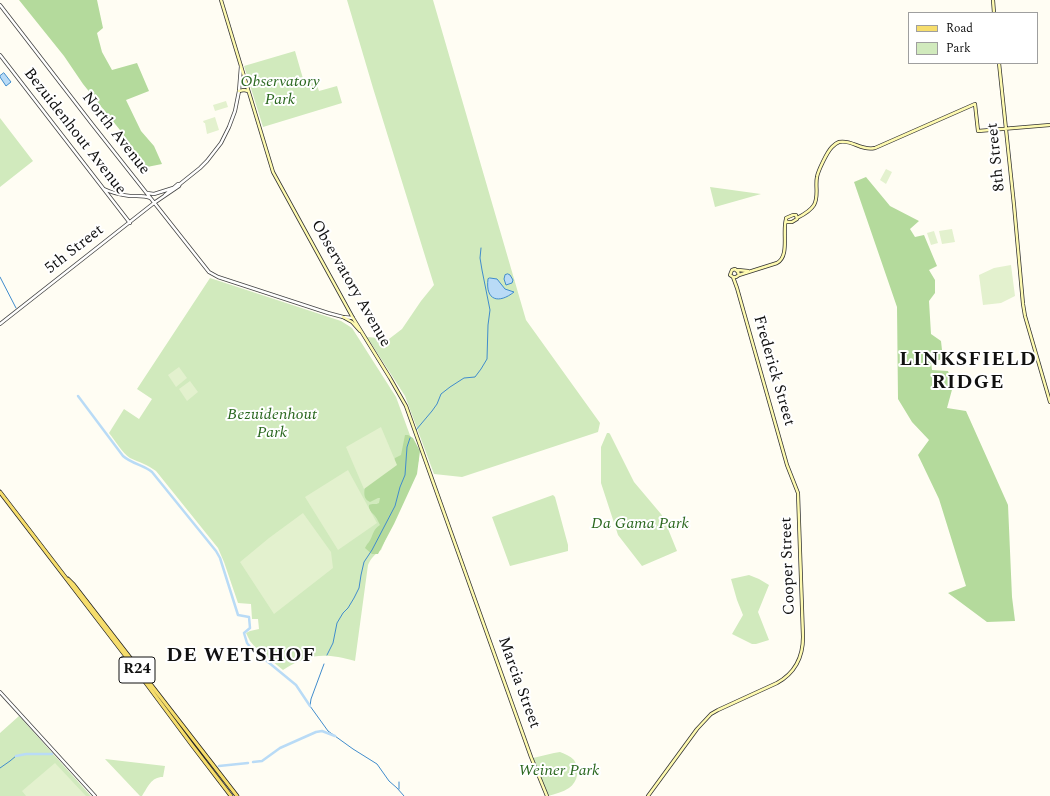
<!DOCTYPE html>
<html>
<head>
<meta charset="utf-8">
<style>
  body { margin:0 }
  #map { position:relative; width:1050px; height:796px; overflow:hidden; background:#fffdf3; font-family:Spectral,serif }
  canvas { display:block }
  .legend { position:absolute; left:908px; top:12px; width:130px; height:52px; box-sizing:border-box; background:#fff; border:1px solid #9f9f9f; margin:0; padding:5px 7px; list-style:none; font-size:12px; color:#101010 }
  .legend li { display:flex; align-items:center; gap:8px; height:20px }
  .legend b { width:20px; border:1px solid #9f9f9f }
</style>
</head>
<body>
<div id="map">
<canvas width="1050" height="796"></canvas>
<ul class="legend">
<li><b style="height:5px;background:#f6dd6c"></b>Road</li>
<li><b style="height:11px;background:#d1eabd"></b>Park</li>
</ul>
</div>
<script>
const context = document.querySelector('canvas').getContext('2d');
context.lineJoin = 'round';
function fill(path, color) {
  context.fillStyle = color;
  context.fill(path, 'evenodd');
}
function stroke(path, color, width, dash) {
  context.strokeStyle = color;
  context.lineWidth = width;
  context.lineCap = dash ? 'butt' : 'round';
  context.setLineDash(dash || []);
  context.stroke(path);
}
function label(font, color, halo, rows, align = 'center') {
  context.font = font + ' Spectral,serif';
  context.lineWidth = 4;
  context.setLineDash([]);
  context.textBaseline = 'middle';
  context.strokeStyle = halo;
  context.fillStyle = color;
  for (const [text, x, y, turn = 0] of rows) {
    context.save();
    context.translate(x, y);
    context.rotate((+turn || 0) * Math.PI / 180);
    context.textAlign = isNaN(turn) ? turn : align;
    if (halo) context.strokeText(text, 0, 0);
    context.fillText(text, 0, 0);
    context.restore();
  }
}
fill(new Path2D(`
  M347 0H433L526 320 600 423 598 432 462 477 434 474 405 396 367 337 389 339 402 329 421 301 434 285 373 88Z
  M295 51 304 82 315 79 319 91 337 86 342 103 263 127 244 66Z
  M0 118 33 161 0 187Z
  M710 187 761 194 715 207Z
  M210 278 341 321 352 328 396 397 419 460 381 550C375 554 371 558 368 565L355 661C325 653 309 653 283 670L255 647 250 641 246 633 250 631 259 629 258 619H252L251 604 238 603 224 562 218 548 156 471C148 465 139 462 130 458 122 453 115 440 109 433L124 409 139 419 152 399 137 389Z
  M607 433H609L610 434 634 482 661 514 664 519 677 551 642 566 618 535 601 483V447Z
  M553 495 555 497 568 545V551L510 566 492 517Z
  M749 575 759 579 769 585 758 612 769 640 756 644H752L732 634 743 615 737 600 731 579Z
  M19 716 91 796H0V733Z
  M560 752C565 754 570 756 574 760 580 769 578 782 569 788 563 792 555 794 548 796L533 758 554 753Z
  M105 759 165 766 163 777C151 777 148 787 142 796H140Z`), '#d1eabd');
fill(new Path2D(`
  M19 0H97L103 28 97 33 102 52 112 70 137 63 149 91 126 100 141 131 154 146 162 164 147 167 142 161 120 130 83 84 64 56Z
  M866 177 890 206 919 221 910 229 915 237 924 235 937 266 929 270 935 280V293L929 301 931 334 941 341 943 359 931 362 932 370 948 371 953 386 947 408 966 411 1008 505 1012 597 1015 621 987 622 948 593 966 586 939 499 918 455 929 440 912 422 898 399 897 307 854 182Z
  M405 435H408L413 438 420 451 417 474 394 524 378 554H372L365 548C366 546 367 544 369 542 373 536 373 529 380 525 379 523 378 521 377 519 374 513 368 512 369 505 372 503 376 505 379 503L380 498H378L370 502C363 499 364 493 365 486 371 483 374 481 378 477 383 472 391 471 395 465L394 460 395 458 401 455Z`), '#b4da9c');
fill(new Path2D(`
  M226 101 228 107 215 111 213 105Z
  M215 117 219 130 207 134 205 123H204L203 121Z
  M886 169 892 172 886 184 880 180Z
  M952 229 955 242 942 244 939 231Z
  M934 231 938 243 931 245 927 233Z
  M1011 265 1015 296 1001 303 983 305 979 275 994 268Z
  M179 367 187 378 176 387 168 375Z
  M190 381 198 392 187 401 179 389Z
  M381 427 397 465 364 489 346 447Z
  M348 470 377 523 338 550 305 497Z
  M303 513 331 552 333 568 274 614 240 562 269 538Z
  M55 763 86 796H26L22 791Z`), '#e3f1ce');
const water = new Path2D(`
  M4 73 11 82 6 86 0 77V76Z
  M508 274 510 275 513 280 512 283 506 285 504 279 505 275Z
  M490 278 497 279 505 289 514 292C499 304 485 301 488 279Z`);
fill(water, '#b9dbf6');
stroke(water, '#408ccc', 1);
stroke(new Path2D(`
  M0 277 16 308
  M416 430 432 411 437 404 441 394 450 387 464 378 475 377 481 369 487 359 488 325 490 310 482 270 480 258 481 248
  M327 655 333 643 337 623 343 613 348 608 354 598 359 588 361 575 364 562 372 550 395 506 400 487 405 475 407 447 410 438
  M324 664 311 699 310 706 328 731 353 749 377 764 389 781 397 788 404 796
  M0 768 10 761 16 756
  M399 782V789`), '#408ccc', 1);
stroke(new Path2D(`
  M78 396 123 456C132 464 144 465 152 472L216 551 220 558 238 615 249 617 250 628 244 633 247 643 251 648 296 685 310 706
  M16 756 26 754H52
  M253 762 262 761 280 748 316 732 322 731 335 736
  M219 766 248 763`), '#b9dbf6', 2.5);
const tertiary = new Path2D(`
  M0 5 92 124 209 272 218 277 328 313 343 317 353 318
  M0 55 130 223
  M104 189C112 193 121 195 130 196 137 196 144 195 150 198
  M147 193 154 194 173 188
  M165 195 178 184H180
  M0 324 154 203 179 186 180 184 200 168 207 161 221 143 229 127 235 111 239 91 241 66
  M0 692 95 796`);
const secondary = new Path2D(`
  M221 0 273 172 353 318 390 378 406 406 531 757 547 796
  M993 0 994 13
  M999 63 1014 205 1023 304 1025 316 1050 402
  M239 91 244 90 248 91
  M793 215H796L797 219 792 222H787L786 221V218Z
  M797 218C803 215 811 210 814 205 819 196 815 186 817 177 818 171 827 152 832 147 834 145 836 143 839 142 852 139 860 151 875 148L975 104 978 131 1050 125
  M738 270 748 271
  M739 275 777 263C790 256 782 232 786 219
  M343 317 352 322 360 331
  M648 796 697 729 711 714 718 710 777 683C795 673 803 658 803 637L798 493 787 465 737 288 733 277 730 275 732 270 735 269 738 272 739 275 736 277H733`);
const primary = new Path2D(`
  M0 492 131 663 192 745 231 796
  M68 579 73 584 237 796`);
stroke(tertiary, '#434343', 4);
stroke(secondary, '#323232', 4);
stroke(primary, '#212121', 4.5);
stroke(tertiary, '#fff', 2.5);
stroke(secondary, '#fefab0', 2.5);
stroke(primary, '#f6dd6c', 3);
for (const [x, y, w] of [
  [137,670,36]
]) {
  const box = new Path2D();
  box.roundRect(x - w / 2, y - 13, w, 26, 3);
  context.fillStyle = '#fff';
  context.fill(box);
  stroke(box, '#101010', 1);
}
label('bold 15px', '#101010', null, [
  ["R24",137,670]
]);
label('italic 16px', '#2b6820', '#fff', [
  ["Observatory",280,83],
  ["Park",280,101],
  ["Bezuidenhout",272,416],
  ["Park",272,434],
  ["Da Gama Park",640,525],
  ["Weiner Park",559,772]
]);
label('16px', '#101010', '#fff', [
  ["Bezuidenhout Avenue",74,132,52],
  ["North Avenue",115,134,52],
  ["8th Street",997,157,-96],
  ["5th Street",75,250,-38],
  ["Observatory Avenue",350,284,60],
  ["Frederick Street",773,371,74],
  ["Cooper Street",789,566,-92],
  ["Marcia Street",518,683,70]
]);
context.letterSpacing = '1px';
label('bold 20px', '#101010', '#fff', [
  ["LINKSFIELD",968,361],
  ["RIDGE",968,384],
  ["DE WETSHOF",241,657]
]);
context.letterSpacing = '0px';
</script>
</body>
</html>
